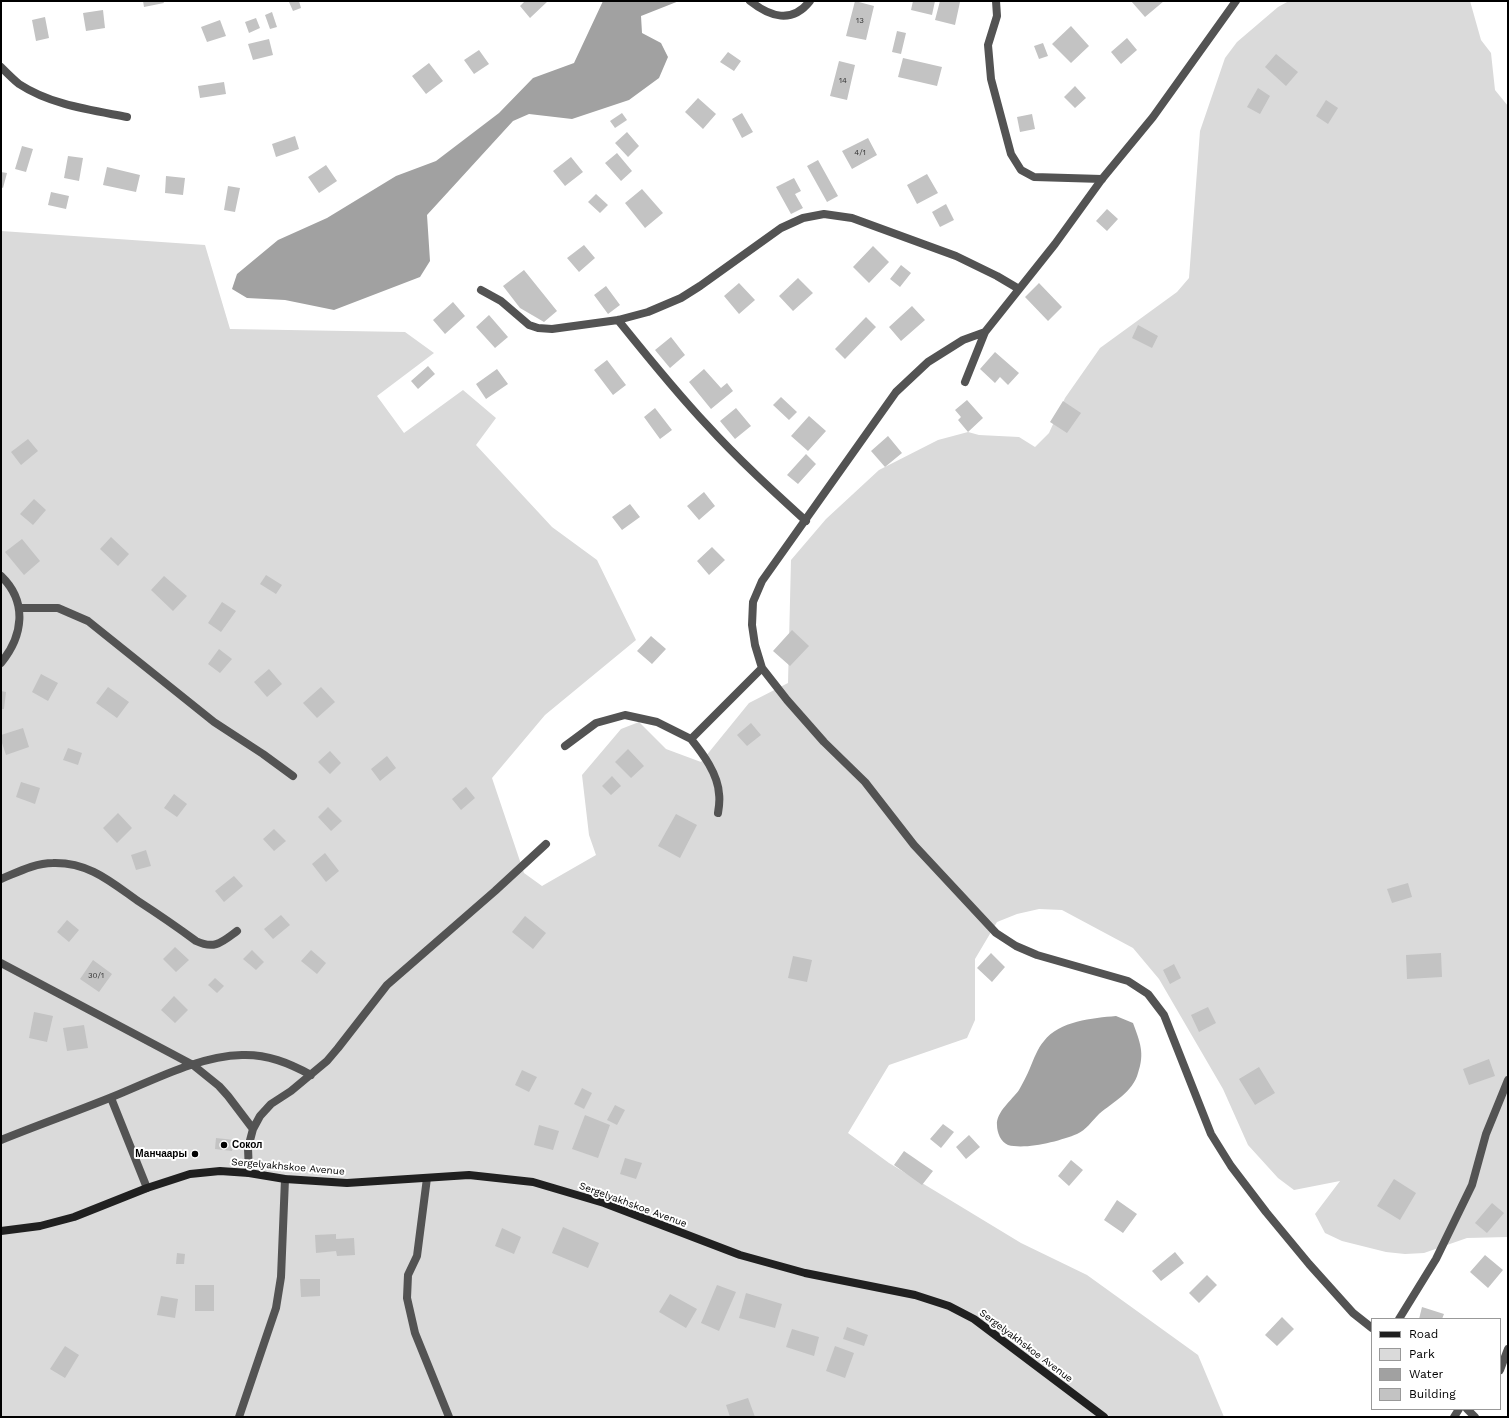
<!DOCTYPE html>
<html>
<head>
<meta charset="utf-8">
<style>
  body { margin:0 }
  #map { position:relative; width:1509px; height:1418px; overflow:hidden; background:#fff; font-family:"Work Sans",sans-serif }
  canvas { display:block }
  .frame { position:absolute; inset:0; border:2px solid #000; pointer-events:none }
  .legend { position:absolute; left:1371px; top:1318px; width:130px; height:92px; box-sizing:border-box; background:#fff; border:1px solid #999; margin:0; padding:5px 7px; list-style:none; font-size:12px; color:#000 }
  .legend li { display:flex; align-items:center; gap:8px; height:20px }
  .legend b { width:20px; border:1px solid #999 }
</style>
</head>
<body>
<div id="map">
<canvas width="1509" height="1418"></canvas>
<div class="frame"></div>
<ul class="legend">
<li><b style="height:5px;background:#202020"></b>Road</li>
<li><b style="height:11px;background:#dadada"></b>Park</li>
<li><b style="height:11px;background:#a1a1a1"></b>Water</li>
<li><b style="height:11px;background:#c3c3c3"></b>Building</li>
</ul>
</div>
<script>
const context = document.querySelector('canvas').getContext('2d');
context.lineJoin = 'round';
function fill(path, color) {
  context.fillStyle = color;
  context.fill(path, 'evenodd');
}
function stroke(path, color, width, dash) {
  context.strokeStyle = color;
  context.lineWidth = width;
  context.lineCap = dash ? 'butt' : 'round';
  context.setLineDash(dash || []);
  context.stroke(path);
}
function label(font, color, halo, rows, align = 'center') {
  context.font = font + ' "Work Sans",sans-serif';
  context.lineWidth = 4;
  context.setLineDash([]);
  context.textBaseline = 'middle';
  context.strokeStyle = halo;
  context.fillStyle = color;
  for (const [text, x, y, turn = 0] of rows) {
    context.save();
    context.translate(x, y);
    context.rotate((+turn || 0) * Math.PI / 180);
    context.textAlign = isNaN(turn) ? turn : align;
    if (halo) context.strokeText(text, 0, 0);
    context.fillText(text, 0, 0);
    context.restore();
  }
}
fill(new Path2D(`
  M1289 1H1470L1481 40 1491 53 1495 90 1508 106V1237L1467 1238 1424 1253 1405 1254 1386 1252 1342 1241 1325 1233 1315 1214 1340 1181 1294 1190 1278 1178 1248 1145 1223 1089 1159 979 1133 948 1062 910 1039 909 1017 914 997 922 975 959V1020L967 1038 889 1065 848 1133 889 1163 1021 1243 1087 1275 1198 1355 1224 1417H1V231L205 245 230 329 405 332 434 353 377 396 404 433 463 390 496 418 476 445 552 527 597 560 636 640 545 715 492 778 524 873 542 886 596 855 589 835 582 775 621 729 639 722 666 749 701 762 749 703 788 683 791 560 826 519 879 470 938 440 968 432 979 435 1019 437 1035 447 1049 433 1065 398 1100 348 1177 292 1189 278 1200 131 1225 58 1237 42 1278 7Z`), '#dadada');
fill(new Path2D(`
  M603 1H679L641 16 642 33 661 43 668 57 659 78 629 100 572 119 529 114 513 121 427 215 430 261 420 277 334 310 285 300 247 298 232 289 237 274 278 240 327 218 396 176 436 161 499 113 533 78 574 63Z
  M1116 1016 1133 1023C1140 1042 1145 1053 1138 1073 1133 1092 1113 1102 1099 1114 1092 1121 1086 1130 1077 1134 1060 1141 1026 1150 1008 1145 1001 1142 997 1133 997 1125 996 1112 1012 1100 1019 1090 1023 1083 1027 1075 1030 1068 1034 1059 1037 1049 1044 1041 1059 1021 1093 1018 1116 1016Z`), '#a1a1a1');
fill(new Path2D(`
  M143 1H163L164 3 144 7Z
  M292 1H299L301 8 293 11 289 2Z
  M525 1H548L530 18 520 6Z
  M855 1 874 6 866 40 846 36Z
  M913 1H935L932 15 911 10Z
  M940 1 960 2 955 25 935 20Z
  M1131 1H1164L1145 17Z
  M103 10 105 28 86 31 83 13Z
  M272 12 277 27 270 29 265 15Z
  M45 17 49 38 36 41 32 20Z
  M256 18 260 28 249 33 245 22Z
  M220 20 226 36 207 42 201 27Z
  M1071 26 1089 46 1071 63 1052 44Z
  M897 31 906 33 901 54 892 52Z
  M1127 38 1137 50 1121 64 1111 52Z
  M269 39 273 55 253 60 248 44Z
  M1043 43 1048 56 1039 59 1034 46Z
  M479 50 489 64 474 74 464 60Z
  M728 52 741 61 734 71 720 62Z
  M1276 54 1298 72 1286 86 1265 67Z
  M903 58 942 67 937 86 898 77Z
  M839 61 855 65 847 100 830 96Z
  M429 63 443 81 426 94 412 76Z
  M224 82 226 94 200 98 198 86Z
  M1075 86 1086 98 1075 108 1064 97Z
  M1258 88 1270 96 1260 114 1247 107Z
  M698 98 716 114 703 129 685 112Z
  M1326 100 1338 108 1328 124 1316 116Z
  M622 113 627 120 615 128 610 121Z
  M742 113 753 132 742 138 732 119Z
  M1032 114 1035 129 1020 132 1017 117Z
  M627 132 639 146 628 157 615 143Z
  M295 136 299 149 276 157 272 144Z
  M868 138 877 155 852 169 842 151Z
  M22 146 33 149 26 172 15 169Z
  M617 153 632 171 621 181 605 163Z
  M68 156 83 158 79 181 64 178Z
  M571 157 583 172 565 186 553 171Z
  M818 160 838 196 827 202 807 166Z
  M326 165 337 181 319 193 308 177Z
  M107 167 140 175 136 192 103 185Z
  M1 172 7 173 3 188 1 187Z
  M927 174 938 193 917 204 907 185Z
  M166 176 185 178 183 195 165 193Z
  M794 178 801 191 795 194 803 208 791 214 776 187Z
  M228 186 240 188 235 212 224 210Z
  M642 189 663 213 645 228 625 203Z
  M51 192 69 196 66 209 48 205Z
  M596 194 608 205 600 213 588 202Z
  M946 204 954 220 940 227 932 212Z
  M1107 209 1118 219 1107 231 1096 221Z
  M584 245 595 258 579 272 567 258Z
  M873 246 889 262 869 283 853 267Z
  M901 265 911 273 900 287 890 279Z
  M524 270 557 311 544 322 520 308 503 286Z
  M798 278 813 293 793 311 779 296Z
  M739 283 755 300 739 314 724 296Z
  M1039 283 1062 307 1048 321 1025 297Z
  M606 286 620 305 608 314 594 295Z
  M453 302 465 316 445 334 433 320Z
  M912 306 925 320 901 341 889 327Z
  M489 315 508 337 495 348 476 327Z
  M866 317 876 327 845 359 835 349Z
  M1138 325 1158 336 1152 348 1132 338Z
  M671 337 685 355 670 368 655 350Z
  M995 352 1019 373 1008 385 1000 377 995 383 980 369Z
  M607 360 626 385 613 395 594 370Z
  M428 366 435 374 418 389 411 381Z
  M497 369 508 384 486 399 476 384Z
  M704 369 721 388 727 383 733 391 711 409 689 382Z
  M781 397 797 412 789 420 773 405Z
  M967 400 983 418 968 432 958 420 961 417 955 410Z
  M1063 401 1081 413 1067 433 1050 422Z
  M655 408 672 430 660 439 644 417Z
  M736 408 751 426 735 439 720 421Z
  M809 416 826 431 808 451 791 436Z
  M888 436 902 453 885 467 871 451Z
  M28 439 38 451 21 465 11 452Z
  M806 454 816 464 798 484 787 475Z
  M704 492 715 506 699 520 687 506Z
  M34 499 46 510 33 525 20 514Z
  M630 504 640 517 622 530 612 517Z
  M111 537 129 554 118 566 100 549Z
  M22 539 40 561 24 575 5 552Z
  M712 547 725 560 709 575 697 561Z
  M266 575 282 585 276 594 260 584Z
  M164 576 187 596 173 611 151 590Z
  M222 602 236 611 221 632 208 623Z
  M792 630 809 646 790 666 773 651Z
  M651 636 666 649 652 664 637 651Z
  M219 649 232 659 220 673 208 664Z
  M269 669 282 684 267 697 254 682Z
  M41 674 58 683 48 701 32 692Z
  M108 687 129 702 117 718 96 703Z
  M321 687 335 702 317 718 303 703Z
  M1 691 6 692 4 709H1Z
  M751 723 761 735 747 746 737 735Z
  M23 728 29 747 6 755 1 740V735Z
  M68 748 82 753 78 765 63 760Z
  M628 749 644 766 631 778 615 762Z
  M330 751 341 763 330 774 318 762Z
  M387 756 396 768 380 781 371 769Z
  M612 776 621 786 611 795 602 786Z
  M21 782 40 788 35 804 16 797Z
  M466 787 475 798 461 810 452 799Z
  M174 794 187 804 177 817 164 808Z
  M328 807 342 821 331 831 318 817Z
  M118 813 132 828 117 843 103 828Z
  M676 814 697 825 680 858 658 846Z
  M274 829 286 841 274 851 263 839Z
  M146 850 151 866 136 870 131 855Z
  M325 853 339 871 326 882 312 864Z
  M234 876 243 886 224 902 215 891Z
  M1408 883 1412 897 1392 903 1387 889Z
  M281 915 290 925 273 939 264 929Z
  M525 916 546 933 533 949 512 932Z
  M67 920 79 930 69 942 57 932Z
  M175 947 189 960 176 972 163 959Z
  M252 950 264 962 256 970 243 959Z
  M311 950 326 963 317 974 301 961Z
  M991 953 1005 967 992 982 977 968Z
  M1441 953 1442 977 1407 979 1406 955Z
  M793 956 812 960 807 982 788 978Z
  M93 960 112 974 99 992 80 979Z
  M1174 964 1181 978 1170 984 1163 970Z
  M215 978 224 986 217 993 208 985Z
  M174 996 188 1010 175 1023 161 1010Z
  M1208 1007 1216 1023 1199 1032 1191 1015Z
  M34 1012 53 1016 47 1042 29 1038Z
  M84 1025 88 1048 67 1051 63 1028Z
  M1489 1059 1495 1076 1469 1085 1463 1069Z
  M1259 1067 1275 1093 1255 1105 1239 1079Z
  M522 1070 537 1077 529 1092 515 1085Z
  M582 1088 592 1093 584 1109 574 1104Z
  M615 1105 625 1110 617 1125 607 1120Z
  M585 1115 610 1125 598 1158 572 1149Z
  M943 1124 954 1132 941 1148 930 1139Z
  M539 1125 559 1131 553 1150 534 1145Z
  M969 1135 980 1147 966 1159 956 1147Z
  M216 1138 234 1140 232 1151 215 1149Z
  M904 1151 933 1171 922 1185 894 1165Z
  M625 1158 642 1163 636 1179 620 1174Z
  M1071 1160 1083 1170 1069 1186 1058 1176Z
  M1394 1179 1416 1193 1400 1220 1377 1206Z
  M1117 1200 1137 1214 1123 1233 1104 1220Z
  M1492 1203 1504 1213 1487 1233 1475 1223Z
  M563 1227 599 1243 588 1268 552 1253Z
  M502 1228 521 1237 514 1254 495 1246Z
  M336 1234V1239L354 1238 355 1255 337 1256 336 1251 316 1253 315 1235Z
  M1175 1252 1184 1263 1161 1281 1152 1271Z
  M177 1253 185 1254 184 1264H176Z
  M1485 1255 1503 1270 1488 1288 1470 1272Z
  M1207 1275 1217 1285 1199 1303 1189 1293Z
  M300 1279H320V1296L301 1297Z
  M195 1285H214V1311H195Z
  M717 1285 736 1292 719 1331 701 1323Z
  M746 1293 782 1304 775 1328 739 1318Z
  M670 1294 697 1309 686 1328 659 1312Z
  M161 1296 178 1299 175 1318 157 1315Z
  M1422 1307 1444 1314 1442 1319H1419Z
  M1282 1317 1294 1329 1277 1346 1265 1335Z
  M847 1327 868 1335 864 1346 843 1339Z
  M792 1329 819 1337 814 1356 786 1347Z
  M65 1346 79 1355 65 1378 50 1369Z
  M835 1346 854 1353 845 1378 826 1371Z
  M748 1398 755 1417H730L726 1405Z`), '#c3c3c3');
stroke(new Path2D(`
  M750 1C770 17 792 24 810 1
  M996 1 997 16 988 45 991 79 1011 154 1021 170 1034 177 1102 179
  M1 879C18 872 35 863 53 863 89 862 111 882 138 901 158 914 177 927 196 941 215 950 222 942 237 931
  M427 1178 417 1256 408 1275 407 1298 415 1333 449 1417
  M1454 1417 1459 1409`), '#535353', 8);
stroke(new Path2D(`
  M1 67C7 73 13 79 19 84 51 105 91 110 127 117
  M481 290 501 301 529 325 538 328 552 329 618 320 648 312 681 298 700 286 781 228 803 218 824 214 852 218 956 256 997 276 1019 289
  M618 320C647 356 675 391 707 425 738 459 772 490 806 521
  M985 332 963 340 928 362 896 392 762 581 753 602 752 625 755 645 762 668 787 700 824 742 865 782 914 845 996 933 1016 946 1037 955 1128 981 1148 994 1164 1015 1211 1134 1231 1166 1266 1212 1309 1264 1353 1313 1372 1328
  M965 382 985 332 1055 244 1102 179 1153 117 1236 1
  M1 576C28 602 23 636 1 663
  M20 608H58L88 621 214 722 263 754 293 776
  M691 739C703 754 718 774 719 794 720 800 719 807 718 813
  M565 746 596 723 625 715 657 722 691 739 762 668
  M1 963 193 1065 219 1086 228 1096 253 1129 248 1148 249 1173
  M111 1098 147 1188
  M253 1129 260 1116 271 1104 291 1091 327 1061 338 1048 387 985 495 891 546 844
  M1 1140C38 1125 75 1112 112 1097 152 1081 198 1056 242 1055 267 1054 289 1063 311 1075
  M1399 1319 1436 1259 1472 1185 1486 1134 1508 1080
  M1500 1370 1508 1349
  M1467 1409 1475 1417
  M239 1417 276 1308 281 1277 285 1179`), '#535353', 8);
stroke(new Path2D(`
  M1 1231 40 1226 74 1217 147 1188 190 1174 220 1171 249 1173 285 1179 347 1183 469 1175 533 1182 604 1203 740 1255 805 1273 915 1295 949 1306 974 1319 1104 1417`), '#202020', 8);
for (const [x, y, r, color] of [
  [224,1145,4,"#000"],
  [195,1154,4,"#000"]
]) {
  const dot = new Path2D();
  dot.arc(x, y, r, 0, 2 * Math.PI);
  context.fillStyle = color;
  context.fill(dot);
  stroke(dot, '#fff', 1.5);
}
label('8px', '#313131', null, [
  ["13",860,21],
  ["14",843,81],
  ["4/1",860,153],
  ["30/1",96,976]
]);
label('bold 10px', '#000', '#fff', [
  ["Сокол",232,1145],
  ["Манчаары",187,1154,"right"]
], 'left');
label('10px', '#000', '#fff', [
  ["Sergelyakhskoe Avenue",288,1167,5],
  ["Sergelyakhskoe Avenue",633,1205,20],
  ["Sergelyakhskoe Avenue",1026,1346,37]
]);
</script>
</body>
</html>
